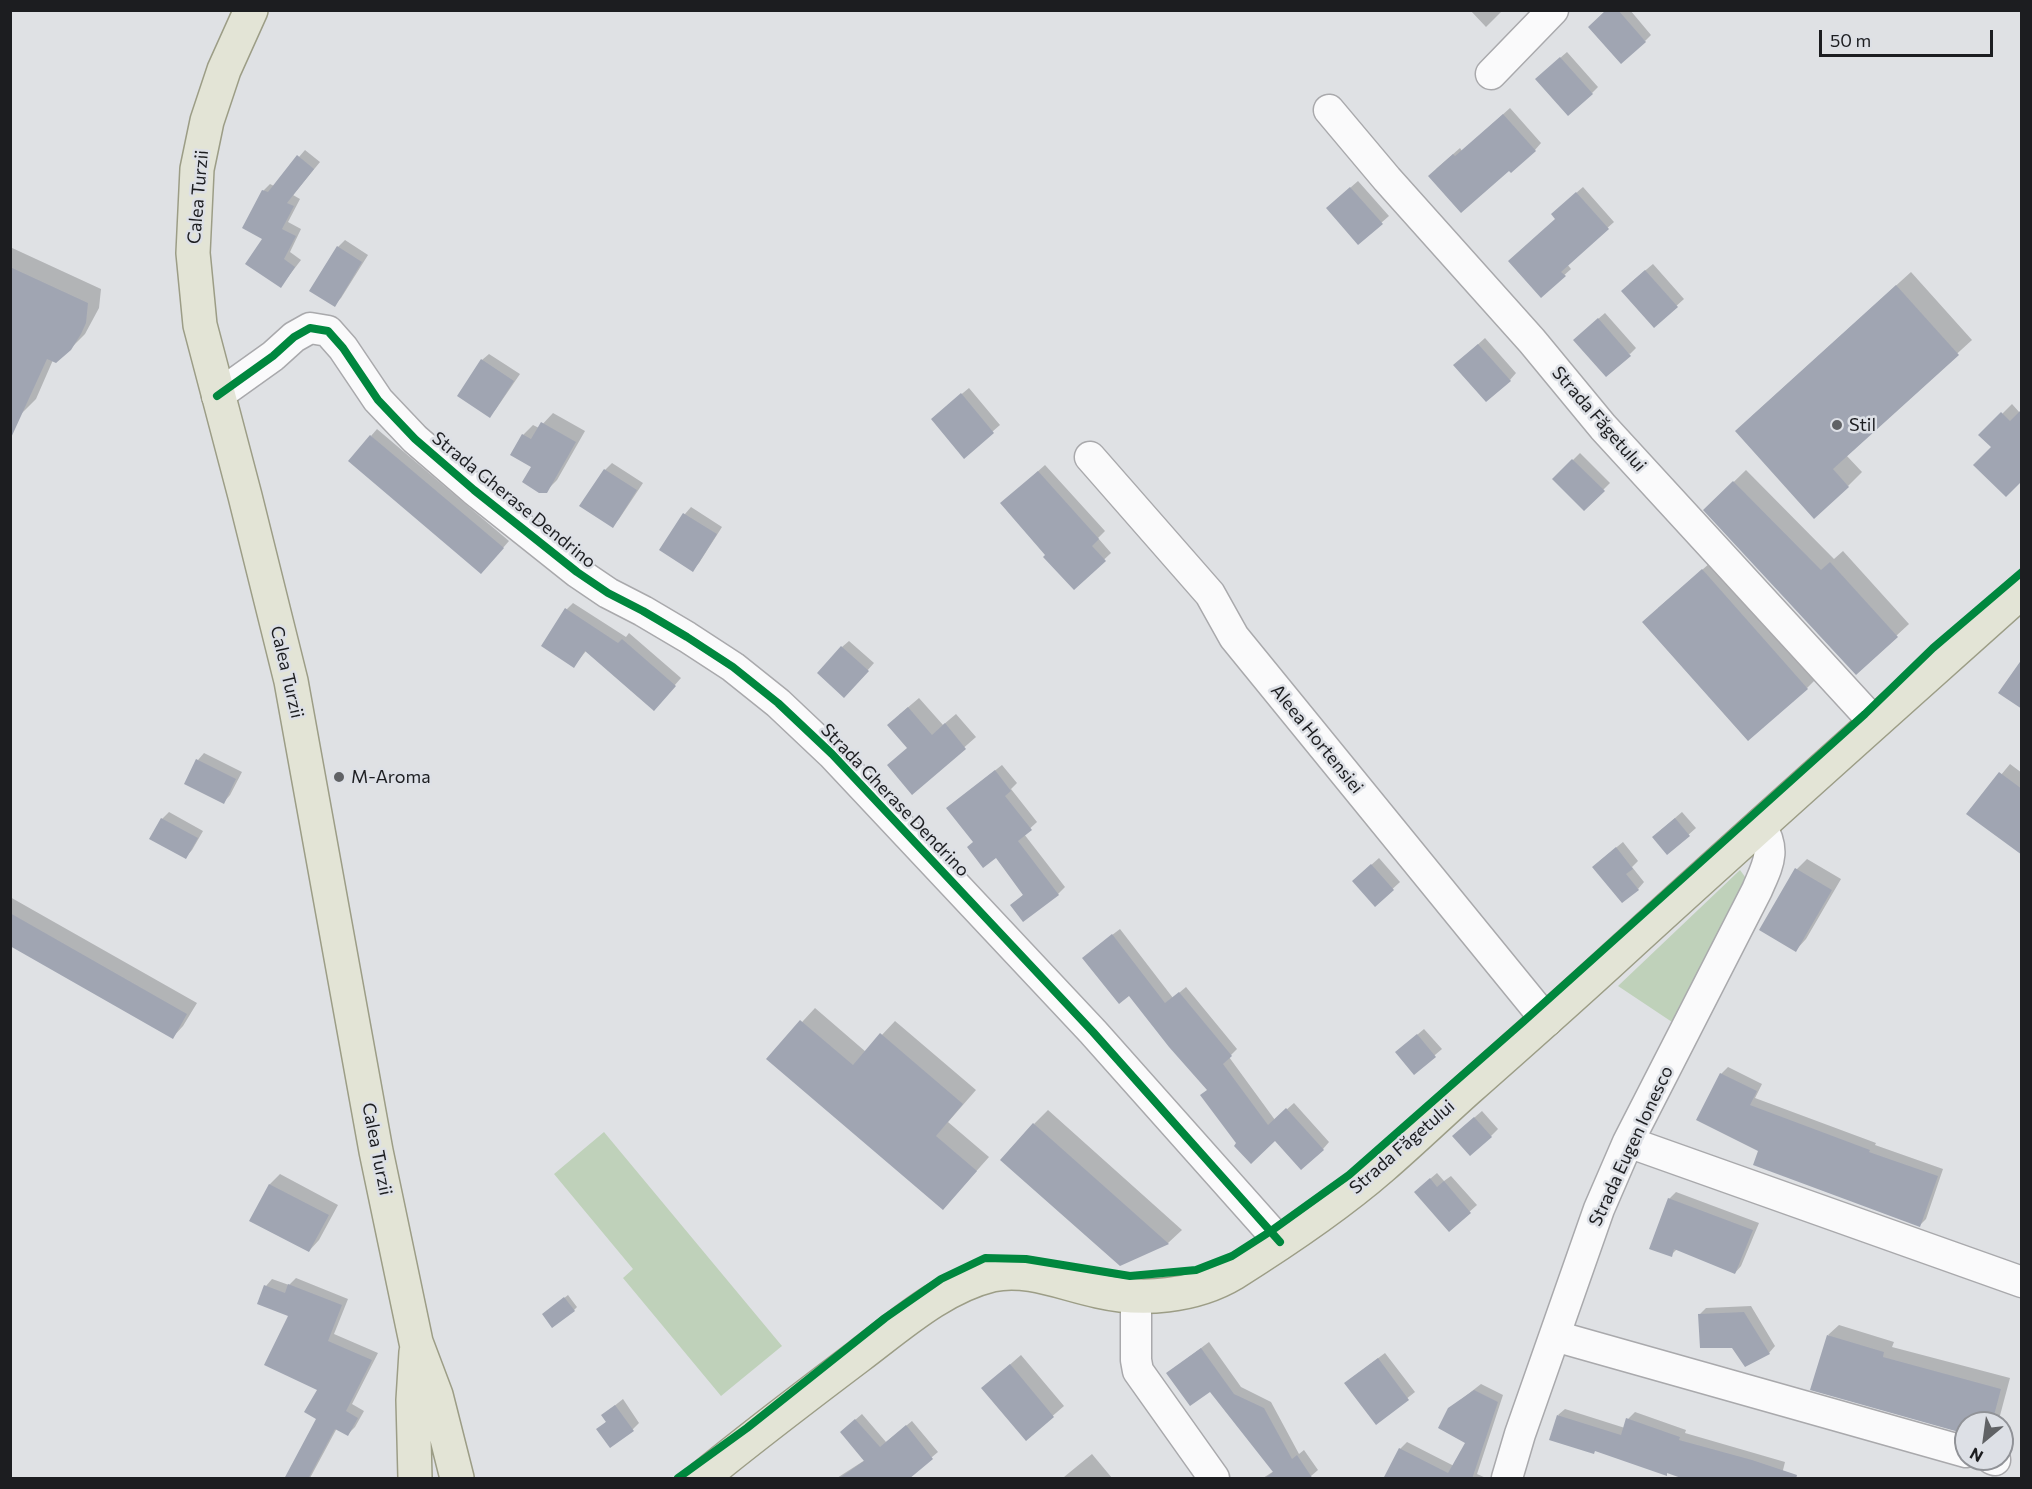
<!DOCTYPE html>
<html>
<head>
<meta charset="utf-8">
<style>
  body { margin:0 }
  #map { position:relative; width:2032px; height:1489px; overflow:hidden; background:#dfe1e4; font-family:Commissioner,sans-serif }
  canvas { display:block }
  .frame { position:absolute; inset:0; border:12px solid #1c1d20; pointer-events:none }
  .north { position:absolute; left:1954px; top:1411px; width:60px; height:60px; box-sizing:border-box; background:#dde0e6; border:2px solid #909297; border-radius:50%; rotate:209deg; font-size:16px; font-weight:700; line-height:24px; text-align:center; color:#1c1d20 }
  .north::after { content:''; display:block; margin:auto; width:21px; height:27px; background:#606265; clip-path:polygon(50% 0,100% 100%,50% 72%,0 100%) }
  .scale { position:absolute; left:1819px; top:30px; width:174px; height:27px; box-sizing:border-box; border:3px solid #1c1d20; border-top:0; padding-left:8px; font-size:18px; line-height:21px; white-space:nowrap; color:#1c1d20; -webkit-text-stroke:4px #dde0e6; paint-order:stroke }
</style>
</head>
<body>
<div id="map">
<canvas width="2032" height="1489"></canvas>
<div class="frame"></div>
<div class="north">N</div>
<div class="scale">50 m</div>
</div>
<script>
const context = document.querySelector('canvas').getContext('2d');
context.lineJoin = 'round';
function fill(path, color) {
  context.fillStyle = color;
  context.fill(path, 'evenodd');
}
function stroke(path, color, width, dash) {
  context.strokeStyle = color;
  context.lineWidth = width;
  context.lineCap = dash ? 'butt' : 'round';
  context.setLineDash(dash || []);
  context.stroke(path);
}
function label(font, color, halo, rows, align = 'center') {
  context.font = font + ' Commissioner,sans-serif';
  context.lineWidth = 5;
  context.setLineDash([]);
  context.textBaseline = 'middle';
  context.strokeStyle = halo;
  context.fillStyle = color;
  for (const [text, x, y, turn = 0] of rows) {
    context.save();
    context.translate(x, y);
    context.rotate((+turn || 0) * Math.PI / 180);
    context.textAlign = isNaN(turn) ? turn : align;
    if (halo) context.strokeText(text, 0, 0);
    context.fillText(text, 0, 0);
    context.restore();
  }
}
fill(new Path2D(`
  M1740 870 1751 885 1675 1024 1618 986Z
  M604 1132 782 1346 721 1396 623 1278 633 1269 554 1174Z`), '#bfd1ba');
fill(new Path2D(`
  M1470 10H1503L1486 27Z
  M1608 10H1630L1651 35 1645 41Z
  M1567 52 1598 87 1592 93 1544 72Z
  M1510 108 1541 143 1535 150 1436 169 1460 148 1462 151Z
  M305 150 320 162 293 195 300 199 288 222 301 229 290 252 301 260 281 286 264 238 263 191 270 184 274 186Z
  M1358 181 1389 216 1358 243 1334 202Z
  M1583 187 1614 222 1567 264 1571 269 1541 296 1560 207Z
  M345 240 368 255 341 298 334 305 338 247Z
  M10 247 101 289 99 308 85 334 70 349 53 360 36 399 22 413 10 408Z
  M1653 264 1684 299 1654 326 1629 284Z
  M1911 272 1972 340 1846 455 1862 472 1848 486 1751 417Z
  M1605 313 1636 348 1630 354 1582 333Z
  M1485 338 1516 373 1510 380 1462 359Z
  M489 354 520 374 496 409 490 416 482 360Z
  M969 388 1000 425 964 456 940 412Z
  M2012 404 2020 413 1993 447 1981 435Z
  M553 413 585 431 557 480 546 491 523 435 533 425 539 428Z
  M377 429 509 541 488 565 371 436Z
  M1580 453 1610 483 1584 509 1554 479Z
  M612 463 643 483 619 519 613 526 581 506 605 470Z
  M1045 465 1105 531 1098 538 1111 553 1074 588 1047 555 1009 497Z
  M1746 470 1834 559 1843 551 1909 624 1856 673 1705 510Z
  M691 507 722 527 699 563 692 570 661 550 685 514Z
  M1717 557 1821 674 1807 688 1658 608Z
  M573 603 626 637 629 633 681 678 660 702 586 651 574 666 567 609Z
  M849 641 874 663 851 689 842 647Z
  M919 698 943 725 956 714 976 737 912 793 908 747 899 715Z
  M204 753 242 772 230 795 224 802 198 760Z
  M2010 764 2022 773V854L1969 814Z
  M1002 765 1017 783 1011 789 1037 822 1024 834 1065 887 1058 894 1012 905 1024 894 996 856 975 842 955 802Z
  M169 812 203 831 192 850 186 857 151 838 162 819Z
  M1682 812 1696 828 1668 853 1661 830Z
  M1623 842 1638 861 1632 867 1644 882 1638 889 1601 860Z
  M1379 858 1400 882 1375 905 1361 874Z
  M1807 859 1841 879 1806 939 1796 950 1797 869Z
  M10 897 197 1003 183 1026 173 1037 10 944Z
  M1120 929 1173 998 1186 987 1237 1049 1229 1057 1275 1120 1294 1103 1329 1142 1323 1149 1275 1139 1238 1143 1208 1089 1129 994 1091 951Z
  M815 1008 866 1052 895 1021 976 1090 948 1122 989 1157 956 1194 768 1059Z
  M1424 1029 1442 1049 1415 1072 1404 1046Z
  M1728 1067 1762 1084 1755 1098 1876 1143 1875 1145 1943 1169 1926 1219 1919 1226 1760 1150 1721 1074Z
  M1048 1110 1182 1230 1168 1243 1120 1264 1034 1124Z
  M1482 1111 1498 1129 1491 1136 1461 1129Z
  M1437 1173 1444 1181 1451 1176 1477 1205 1449 1230 1423 1185Z
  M280 1174 338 1205 319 1240 309 1251 251 1220 270 1184Z
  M1676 1192 1759 1223 1741 1266 1735 1273 1678 1248 1671 1255 1669 1199Z
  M296 1278 348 1299 334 1334 378 1353 352 1404 364 1411 355 1427 348 1434 337 1428 310 1478H286L319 1418V1390L290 1315 266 1286 272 1279 289 1285Z
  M568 1295 577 1307 574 1310 547 1312Z
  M1751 1306 1775 1346 1769 1353 1733 1347 1700 1314 1706 1308Z
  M1839 1325 1894 1342 1892 1347 2010 1378 1998 1423H1966V1433L1828 1335Z
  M1209 1342 1241 1387 1271 1402 1299 1454 1304 1450 1318 1470 1311 1476 1309 1478H1263L1274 1471 1210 1390 1168 1373Z
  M1385 1353 1415 1392 1376 1423 1353 1377Z
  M1021 1355 1064 1406 1026 1439 983 1388Z
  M1481 1384 1503 1395 1477 1474 1486 1478H1385L1400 1449 1407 1442 1454 1466 1467 1442 1449 1409Z
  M623 1399 639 1423 633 1429H598L607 1421 603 1415Z
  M1565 1409 1625 1428 1628 1419 1635 1412 1686 1430 1685 1433 1785 1462 1781 1478 1668 1472 1666 1474 1596 1450 1558 1415Z
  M862 1414 886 1442 912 1421 938 1452 907 1478H837L865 1460 847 1427Z
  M1092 1454 1112 1478H1063L1064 1477Z`), '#0003');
fill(new Path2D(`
  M1606 10H1618L1646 42 1621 64 1588 27Z
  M1560 57 1593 94 1568 116 1535 79Z
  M1503 114 1536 151 1511 173 1509 171 1461 213 1428 176 1453 154 1455 156Z
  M297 155 314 169 287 203 294 206 282 229 296 236 284 259 295 267 281 288 245 264 262 239 242 228 262 190 268 192Z
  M1350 187 1383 224 1358 245 1326 208Z
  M1576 192 1609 229 1561 272 1566 276 1541 298 1508 261 1555 219 1551 214Z
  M337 246 362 262 335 307 309 291Z
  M10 267 88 303 86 323 81 334 71 350 56 363 47 359 10 440Z
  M1645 270 1678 307 1654 328 1621 291Z
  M1896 285 1959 355 1833 469 1849 487 1814 519 1735 431Z
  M1598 318 1631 356 1606 377 1573 340Z
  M1478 344 1511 381 1486 402 1453 365Z
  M481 359 514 381 490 418 457 396Z
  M961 393 994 433 964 459 931 419Z
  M2022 409V481L2006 497 1973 465 1991 447 1978 435 2001 412 2010 421Z
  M541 422 576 442 547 493H539L522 482 531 467 510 455 522 434 531 439Z
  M370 435 504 548 481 574 348 461Z
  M1572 459 1605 491 1584 511 1552 479Z
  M604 469 637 490 613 528 579 506Z
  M1038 471 1099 539 1092 546 1106 561 1074 590 1043 557 1045 555 1000 503Z
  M1733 481 1821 570 1830 562 1898 637 1856 675 1703 510Z
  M683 513 717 534 693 572 659 550Z
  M1702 569 1808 689 1748 741 1642 622Z
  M565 608 618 643 622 639 676 686 654 711 585 651 574 668 541 646Z
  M841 646 869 671 844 698 817 673Z
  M2022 659V709L1998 693Z
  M908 707 932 735 945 723 966 749 912 795 887 765 907 748 887 725Z
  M196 759 236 779 224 804 184 784Z
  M995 770 1011 791 1005 796 1032 830 1018 841 1059 895 1023 922 1010 905 1023 895 996 858 983 868 967 847 973 842 946 808Z
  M1999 772 2022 789V855L1966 814Z
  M161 818 198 838 186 859 149 839Z
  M1675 818 1690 836 1667 855 1652 837Z
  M1616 847 1633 869 1626 874 1639 890 1622 903 1592 867Z
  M1371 864 1394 890 1375 907 1352 881Z
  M1795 868 1832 890 1796 952 1759 930Z
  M10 913 187 1014 173 1039 10 946Z
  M1112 934 1165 1003 1179 992 1232 1056 1223 1064 1268 1125 1286 1108 1324 1150 1301 1170 1275 1141 1251 1164 1234 1146 1236 1143 1200 1095 1207 1090 1169 1047 1129 996 1119 1004 1082 958Z
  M800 1020 853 1065 880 1033 963 1104 936 1136 977 1171 943 1210 766 1059Z
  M1417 1034 1436 1057 1414 1075 1395 1052Z
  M1720 1073 1757 1091 1750 1105 1870 1150 1869 1152 1938 1176 1920 1227 1753 1165 1758 1151 1696 1120Z
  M1474 1117 1492 1137 1470 1156 1452 1136Z
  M1033 1123 1169 1244 1120 1266 1000 1160Z
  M1430 1178 1437 1187 1444 1181 1471 1213 1449 1232 1414 1192Z
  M269 1184 329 1215 309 1252 249 1221Z
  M1668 1198 1753 1230 1735 1274 1674 1249 1672 1257 1649 1249Z
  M288 1284 342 1305 328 1341 372 1360 346 1411 358 1418 348 1436 335 1429 308 1479H284L316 1419 304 1412 317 1390 264 1365 288 1316 257 1304 264 1285 285 1293Z
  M564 1297 575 1311 552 1328 542 1314Z
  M1744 1312 1770 1354 1745 1367 1732 1348H1700L1698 1314Z
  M1827 1335 1884 1352 1883 1357 2001 1389 1992 1423H1966V1434L1810 1390Z
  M1201 1348 1234 1394 1264 1408 1292 1459 1297 1455 1313 1479H1264L1273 1472 1210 1392 1190 1406 1166 1373Z
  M1378 1358 1409 1400 1376 1425 1344 1383Z
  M1010 1364 1054 1417 1026 1441 981 1388Z
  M1474 1390 1498 1402 1472 1479H1383L1399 1448 1448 1473 1465 1443 1438 1428 1448 1408Z
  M615 1405 634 1431 610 1448 596 1429 606 1422 601 1415Z
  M1557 1415 1621 1435 1626 1418 1680 1437 1679 1440 1752 1460 1797 1475 1796 1479H1684L1667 1473V1476L1595 1451 1594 1454 1549 1440Z
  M855 1419 880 1447 906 1425 933 1459 909 1479H838L864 1461 840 1432Z`), '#a0a5b2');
const minor = new Path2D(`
  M1491 74 1553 10
  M1329 110 1387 179 1532 341 1603 427 1874 722
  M217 396 273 356 294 337 310 328 328 331 343 348 378 400 415 439 474 490 577 572 608 593 643 611 687 637 733 667 778 703 832 754 1093 1032 1280 1242
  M1090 457 1210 594 1234 637 1547 1021
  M1628 1142 2022 1282
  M1136 1296V1360L1138 1371 1214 1478
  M1555 1336 1966 1452
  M1992 1459 1995 1460
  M1507 1478 1520 1434 1599 1209 1628 1142 1757 890C1768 864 1777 851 1760 824`);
const major = new Path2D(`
  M251 10 224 70 207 121 197 169 193 253 200 325 245 496 291 681 376 1151 416 1342 436 1395 457 1478
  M415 1478 413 1400 416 1352
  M702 1478C753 1436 806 1396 859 1356 899 1326 942 1287 992 1275 1027 1267 1064 1284 1098 1291 1142 1301 1194 1297 1234 1273 1285 1241 1336 1207 1382 1167 1411 1142 1439 1115 1468 1089 1519 1044 1571 998 1622 951 1754 830 1888 711 2022 591`);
stroke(minor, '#a9a9ac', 33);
stroke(major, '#9c9d86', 36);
stroke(minor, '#fafafb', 30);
stroke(major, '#e3e4d6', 33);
stroke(new Path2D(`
  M217 396 273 356 294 337 310 328 328 331 343 348 378 400 415 439 474 490 577 572 608 593 643 611 687 637 733 667 778 703 832 754 1093 1032 1280 1242
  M678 1478 747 1428 885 1318 941 1279 985 1258 1026 1259 1130 1276 1196 1270 1232 1256 1271 1231 1349 1175 1524 1021 1865 714 1933 648 2022 572`), '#00873e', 8);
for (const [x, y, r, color] of [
  [1837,425,6,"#606265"],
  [339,777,6,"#606265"]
]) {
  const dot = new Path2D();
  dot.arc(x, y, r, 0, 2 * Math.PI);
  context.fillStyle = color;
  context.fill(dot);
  stroke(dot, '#dde0e6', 2);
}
label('18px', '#1c1d20', '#dde0e6', [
  ["Calea Turzii",198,197,-85],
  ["Strada Făgetului",1599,419,49],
  ["Strada Gherase Dendrino",514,500,39],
  ["Calea Turzii",287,672,77],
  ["Aleea Hortensiei",1317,739,51],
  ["Strada Gherase Dendrino",895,800,46],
  ["Strada Eugen Ionesco",1631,1146,-65],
  ["Strada Făgetului",1402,1147,-41],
  ["Calea Turzii",377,1149,79]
]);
label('18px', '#1c1d20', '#dde0e6', [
  ["Stil",1849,425],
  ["M-Aroma",351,777]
], 'left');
</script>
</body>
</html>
